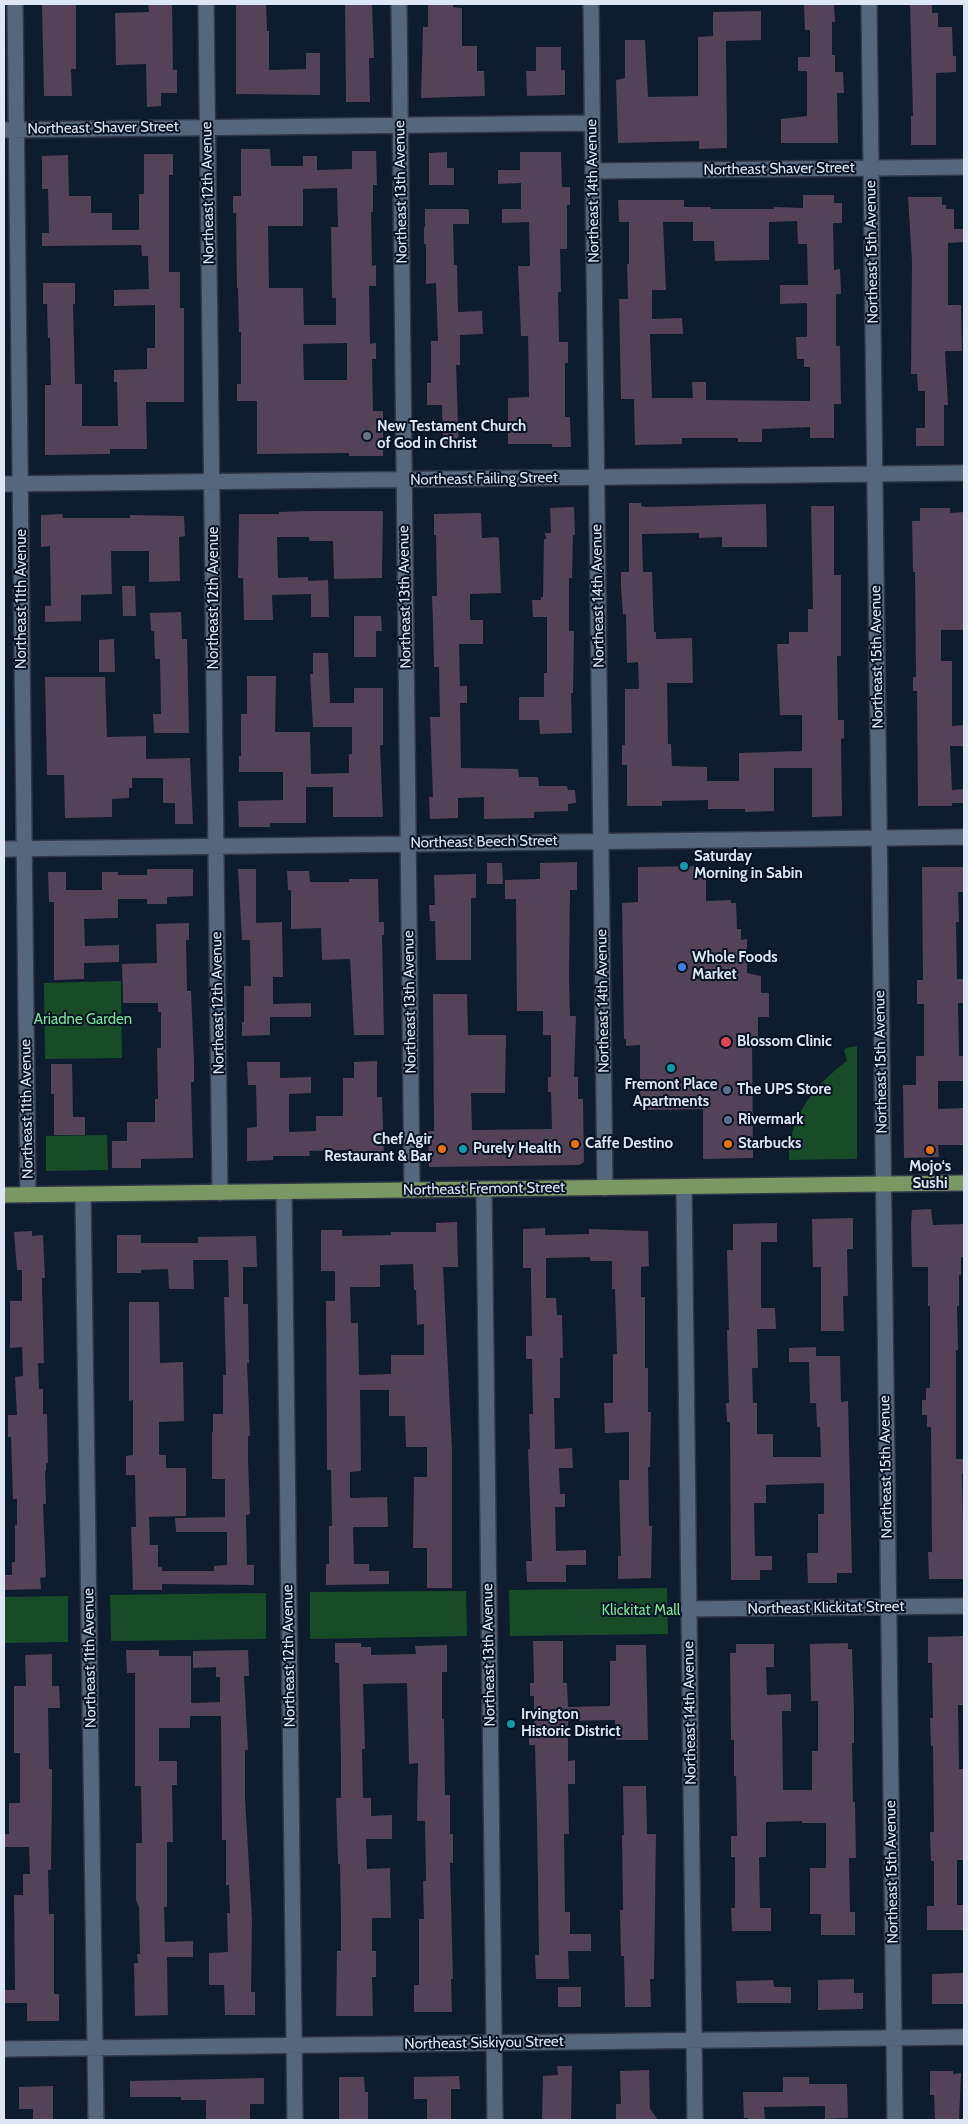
<!DOCTYPE html>
<html>
<head>
<meta charset="utf-8">
<style>
  body { margin:0 }
  #map { position:relative; width:968px; height:2124px; overflow:hidden; background:#0d1c2e; font-family:Cabin,sans-serif }
  canvas { display:block }
  .frame { position:absolute; inset:0; border:5px solid #dce6f4; pointer-events:none }
</style>
</head>
<body>
<div id="map">
<canvas width="968" height="2124"></canvas>
<div class="frame"></div>
</div>
<script>
const context = document.querySelector('canvas').getContext('2d');
context.lineJoin = 'round';
function fill(path, color) {
  context.fillStyle = color;
  context.fill(path, 'evenodd');
}
function stroke(path, color, width, dash) {
  context.strokeStyle = color;
  context.lineWidth = width;
  context.lineCap = dash ? 'butt' : 'round';
  context.setLineDash(dash || []);
  context.stroke(path);
}
function label(font, color, halo, rows, align = 'center') {
  context.font = font + ' Cabin,sans-serif';
  context.lineWidth = 4;
  context.setLineDash([]);
  context.textBaseline = 'middle';
  context.strokeStyle = halo;
  context.fillStyle = color;
  for (const [text, x, y, turn = 0] of rows) {
    context.save();
    context.translate(x, y);
    context.rotate((+turn || 0) * Math.PI / 180);
    context.textAlign = isNaN(turn) ? turn : align;
    if (halo) context.strokeText(text, 0, 0);
    context.fillText(text, 0, 0);
    context.restore();
  }
}
fill(new Path2D(`
  M121 981 122 1058 45 1059 44 983Z
  M857 1046V1159L789 1160C788 1118 814 1085 847 1061L844 1050 846 1048Z
  M107 1135 108 1170 46 1171V1136Z
  M667 1588 668 1634 510 1636 509 1590Z
  M466 1591 467 1636 310 1639V1592Z
  M266 1593V1639L111 1641 110 1595Z
  M68 1596V1642L4 1643V1597Z`), '#184c28');
fill(new Path2D(`
  M42 4H76V69H71L72 96H44Z
  M148 4H172L173 70H177V93H161V106L147 107 146 64 116 65 115 13 149 12Z
  M236 4H266L267 31H269V70L306 69V53H320V95L236 94Z
  M345 4H372L374 58H369L370 102H346Z
  M428 4H453V7L462 8V46H477V71H484L485 96 421 98 423 27H428Z
  M834 4 835 22H832V55H835V72H843L844 93H837L838 143H781V119L807 116V71H798V57H810V30H805L804 5Z
  M910 4H932V13H938V27H952L953 56H956V72L936 73V145H911V116H913Z
  M761 11V40L726 41 727 148 699 149V141L618 143 616 80 625 78V40H645L648 97 698 96V37L713 36V12Z
  M536 47H561V70H565V95L527 96 526 71H536Z
  M241 149H270L271 166H303V156H317V170L352 169V151H376L377 185H373V212H371L372 266 376 265V286H369L370 344 376 343V359H372L373 411H383V456H349V453L257 454V401H237V384H241V332H239L238 288H237L236 213H233V196H241ZM337 188 338 227H331L332 298H336V325H304L303 288H269L268 226H303V189ZM347 343V380H304L303 344Z
  M447 152V168H454V185H429V153Z
  M520 152H561L562 187H570V205H567V249H560L561 292H558L559 342H568V363H565V417H570L571 447H552V444H508V398L529 397 528 336H521L518 266H530L529 222 502 223V209H521V183L498 184V170H520Z
  M144 154H173V175H169V272H180V308H184V402H146L147 449H110V454L45 455V385H51L50 338H48L47 304H43V283H75V304H73L75 384H82V426H118L117 382H114V370L147 369V348H155V305L114 306V290L149 289 148 256H142L141 245 42 246V233H49L48 189H42V156L68 155 69 196H91V213H112V230H139V194H144Z
  M803 195H834V203H842V223H833L834 270 840 269 841 294H836V346H840L841 404H834V438H810V427L762 429V442H738V438H682V444L635 445 634 399H621L619 299H628L627 264H629V222H619L618 200H684V207H711V209H774V207L803 208ZM797 221 798 244H807L808 285H780V304L807 303V337H796L797 359H804V367H810V401L706 400V382H692L693 398H652L650 334H683L682 318 652 319V290H666L663 222H693V241H714L715 261 769 260V222Z
  M908 197H942V205H946V209H954V229H964V242L948 243V305H961L962 351H945L948 405H944V446H916V428H925V391H918L917 374H911L912 261Z
  M425 209H468L469 211V224H453L454 265H457L458 312 482 311 483 334 460 335V365H456L459 448H443L442 405H427V383H431V341H438L436 283 426 284V244H424V227H425Z
  M629 503H641V506L646 507 766 504 767 547H722V537L699 538V533L642 534 643 572H652L654 632H656V639L692 638 693 683H667L668 744H671L672 766 707 767V781H739V753L802 751V715H780L777 644H789V632H808V609H813L811 506H834V575H841V656H837L838 720H844V738L841 739 842 816 812 817V768H774V811L745 812V809H708V800L662 801V806H627V765H622V745H625V689H639L638 662 627 663 626 614 623 615 621 587V572H629Z
  M574 507 575 535H573L572 578H569V631H574L573 693H571L572 733 540 734 539 720H519V697H544V673H547V617H533L532 600H541V597H543L544 539H546L545 533H551L550 508Z
  M920 508H950V513L964 512V630H941V661H952V726L964 725V746H950L952 790 964 789V803H952V806H918L917 691H913V677H916L915 572H913L912 521H920Z
  M309 511H383L382 578 334 579 333 541H309V537H277L278 578 308 577V581L328 580 329 617H311V594L272 595 273 620H244L243 578H238L239 514H279V512Z
  M481 513 482 538 498 537 499 540 501 593 470 594V620H483V644H459L460 686H467V703H460L461 768 518 769 519 777H538L539 786H567L568 790H575L576 803 568 804V811L534 812V818L484 819V797L458 798V818L430 819 429 797H433L430 717H440L439 667H434L433 623 432 596H437L436 535H434V514Z
  M62 514 63 518H130V515L184 516 185 536 179 537 180 581 149 582V551H111L112 594 81 595V621L45 622V606H51L50 546 41 547V515Z
  M122 586H135L136 616H123Z
  M181 612 182 639H187L189 733H154L153 714H161L160 659H155L154 631H151L150 613Z
  M354 616H381L382 631H376V657H354Z
  M114 639 115 672H99V640Z
  M313 653H328L330 703H354V688H383V745H380L383 817H333V787H306V823H270V827H239L238 801 283 800V772H239V756H241V714H247V676H276L275 732H310L311 774 349 773V754H352V727H313L310 674H313Z
  M45 677H105L107 737 146 736V759L190 758 193 824H175V803H163V778H132V788H129V798L112 799V817L65 818 64 775H47Z
  M577 862V890H570L569 979 570 1016H576L574 1077H578V1099H583L584 1162 579 1165 429 1167 428 1131H434L433 994H467L468 1035H506L505 1093H471L472 1130 552 1129 551 1092H548V1077H551V1035H543V1011H517L516 899H505V880L540 879V863Z
  M487 863H502L503 884H487Z
  M700 866V873H706V901L731 900V903H736L737 929H741V940L747 939V973L761 976V993H769V1017H758V1038H752L753 1158 703 1159V1109L648 1110V1100H640V1045L626 1046V1039H624L622 903 638 902V867Z
  M922 867H964V892H958L959 922H956L957 979H964V1003H958L959 1056H963V1081H938V1109L964 1108V1145H938L939 1157 904 1158 903 1085H916V1056H924V1004H917V980H923Z
  M147 869H193V896L167 897V904H147V899H118V918L84 919 85 946 119 945V962L84 963V979L54 980V902H49L48 872H66V890H102V872H118V875H147Z
  M238 869H256V923L282 922 283 977H273V1004L311 1003V1017H270V1035L242 1036V1022H244V986H251L250 940H242Z
  M287 871H309L310 882H349V879H378L379 922H384V935H382L384 1035H354L350 959 322 960 321 928 291 929V890H288Z
  M476 874V898H471V960H436L435 921H430L429 905H435L434 875Z
  M189 923V940H186L187 991H191L194 1061V1082H191L193 1158 141 1159V1168H112V1141H127V1122H155V1099H158L157 1048H161V1012H158V1003H123L122 964 157 963 156 924Z
  M377 1061V1097H382L384 1158H347V1150L309 1151 310 1156H273V1160L247 1161V1128L257 1127 256 1085H248L247 1062H280V1078L311 1077V1093L289 1094V1132L316 1131V1116H343V1078H354V1062Z
  M51 1064H72L73 1117H85V1135H54V1094H51Z
  M931 1209 933 1225 964 1224V1257H961V1275H959V1306H957L958 1350H956V1459H964V1473H962L964 1579H929L928 1552H932L931 1427H927V1415H922V1400H926V1388H930V1306H928V1267H912L911 1226 912 1210Z
  M853 1218V1249H847L848 1296H843L844 1331H821V1267H813L812 1219Z
  M457 1222 458 1267H443L452 1450V1588H427V1548H413L414 1477H427V1447H406L405 1416H389V1390H360L361 1471 350 1472V1498L387 1497 388 1527H353L354 1564H369V1571H389V1584L326 1585V1564H329V1526H332L331 1470H327L326 1301H335V1271H321V1230H342V1236L391 1235V1232H436V1223ZM413 1264 414 1290H416L417 1325 424 1324V1355H391V1374L359 1375 358 1323H351L350 1287H380V1265Z
  M777 1223V1242H761V1308H775L776 1329H757L758 1368H752L753 1403H757V1434H773V1457H821L820 1427H817L816 1403H810L809 1362H789V1348L816 1347V1356H840L841 1402 848 1401 852 1573H837V1583H808L807 1553H818V1514H824V1483L766 1485V1503H754L755 1556H772V1570H760V1580H731L730 1422H727L726 1403H729L727 1330H729L727 1250H733V1224Z
  M545 1228V1235L589 1234V1229L648 1231 649 1266 641 1267V1297H645V1368H648V1412H651L650 1467H648L649 1526H652L651 1578 618 1579V1556H621L619 1480H629V1432L605 1433 604 1403H613V1354H617L615 1289H612V1261H590V1257L546 1258V1298H556L557 1315H562L563 1358H560V1398H554L555 1449 572 1448 573 1468H559L560 1494H565V1507H555L556 1551 586 1550V1565H566V1582H527L526 1561H532L528 1449H530L529 1414H533L532 1359H526V1336H532L531 1283V1268H523V1229Z
  M32 1231V1236L43 1235 45 1278H42V1285L44 1363H38L39 1389H43V1414H47L48 1463H46V1471H45L46 1504H43L46 1577 40 1578 41 1589 4 1590V1575H12V1562H15V1525H17V1499H13L11 1437H8V1415H17L15 1377 23 1376 22 1347 10 1348V1301H22V1270H17L14 1232Z
  M117 1235H141V1243H198V1237L256 1236 257 1267H243V1304H248L249 1363H247L250 1436H248V1460L250 1514 246 1515 247 1565H254V1585L162 1584V1590H133L131 1527H136L135 1475H126V1456L133 1455V1400L129 1401V1302H159L160 1363 183 1362 184 1421 159 1422V1455H166V1468H186V1516L149 1517 150 1545H158V1567H162V1571H214V1566L227 1565V1532H176L175 1518 225 1517V1479H212V1432H213V1414H223V1375H226L224 1297H229L228 1260H193L194 1289H169L168 1269 141 1270V1273H117Z
  M964 1636V1705H958L959 1769H963L964 1790V1860H957V1905H964V1930H927V1906H934V1861H931L930 1832H934L933 1746H931L930 1718H933L932 1663H928V1637Z
  M533 1641H563V1683H567L568 1707 610 1706V1661H616V1645H646L648 1740H616L615 1720 568 1721V1761L575 1760V1784H568L569 1834H564L565 1912H570V1934H591V1951H568L569 1979H536L535 1955H539L537 1819 535 1745H529V1730L534 1729V1696H530V1683H534Z
  M335 1643H361V1647H371V1655L416 1654 415 1646 447 1645V1672H442V1719H444L445 1795H450V1834H453V1863H450L453 1979H451L452 2012H414V1985H419V1919H424L423 1881H426L425 1821H417L418 1763 409 1764 407 1683 363 1684 365 1749H362L363 1798H371V1816L392 1815V1839H366L367 1869 390 1868 391 1918H372V1951H376V1977H372L373 2016H336L337 1951H341V1917L340 1864H338L336 1798H341V1759L339 1663H335Z
  M848 1643V1649H852L854 1713V1743H852L853 1802H855L856 1858H849L850 1912H855V1935H821V1914H810V1868H826V1823H802V1821L766 1822V1857H759L760 1908H771V1931H732L731 1908H735V1857H731V1836H737L736 1776H734V1740H731L730 1653H736V1644H774V1667H766L767 1695 791 1694V1711H782L783 1790H812V1751H818V1701H811L810 1644Z
  M126 1650H159V1656H191V1703L220 1702V1677H216V1667L193 1668V1651L248 1650 249 1676H244L248 1750H245V1798L252 1919 251 1992H255V2015H225L224 1985H209V1953L228 1952 227 1913H230L229 1885H226V1840H222L221 1716H190V1728H159V1761H177V1785H172L173 1842H167V1907H164L165 1942 193 1941V1957H167L168 2015 135 2016 134 1963H138L137 1954H140L139 1907 136 1900V1843H142L141 1786H135V1673H127Z
  M52 1654V1686H59L60 1708H48L49 1769H52V1794L51 1870H48L49 1914H54V1994H59V2021H27V2003H4V1990H15L14 1895H23V1874H30L29 1847H4V1834H9V1803H20V1753H14V1686H26L25 1655Z
  M623 1786H646L647 1834H656L654 1979H650L651 2007H625L624 1956H621L620 1910H623L622 1835H624Z
  M963 1973V2004H932V1974Z
  M854 1979V1993H863V2009L818 2010V1980Z
  M773 1980 774 1987H791V2003H737L736 1981Z
  M558 1987H581V2007H558Z
  M557 2066H572L571 2120H542L543 2076 558 2075Z
  M649 2070 650 2109 658 2120H616V2104H621L620 2071Z
  M930 2071H953V2074L961 2073 959 2120H935L934 2095H930Z
  M459 2076 460 2089H451V2120H427V2099H414V2077Z
  M339 2077H364L365 2092H368V2120H339Z
  M783 2077H809V2084H847L848 2118 825 2119V2106L764 2107 765 2120H748V2118H744L743 2092H783Z
  M264 2078V2104H250V2120H206V2100H181V2097H130V2081Z
  M53 2086V2120H33V2109H19V2087Z`), '#544258');
const minor = new Path2D(`
  M15 4 28 1195
  M206 4 220 1193
  M399 4 412 1190
  M591 4 605 1188
  M869 4 895 2120
  M4 130 592 123
  M593 171 964 167
  M4 484 964 473
  M4 849 964 837
  M684 1187 695 2120
  M484 1189 495 2120
  M284 1192 295 2120
  M83 1195 96 2120
  M688 1609 964 1606
  M4 2049 964 2037`);
const major = new Path2D(`
  M4 1195 964 1183`);
stroke(minor, '#303747', 18);
stroke(major, '#303747', 18);
stroke(minor, '#55677d', 15);
stroke(major, '#799863', 15);
for (const [x, y, r, color] of [
  [367,436,5,"#6b7280"],
  [684,866,5,"#0f9aa8"],
  [682,967,5,"#3f7fe0"],
  [726,1042,6,"#e0444e"],
  [671,1068,5,"#0f9aa8"],
  [727,1090,5,"#5c6f8a"],
  [728,1120,5,"#5c6f8a"],
  [575,1144,5,"#e8710a"],
  [728,1144,5,"#e8710a"],
  [442,1149,5,"#e8710a"],
  [463,1149,5,"#0f9aa8"],
  [930,1150,5,"#e8710a"],
  [511,1724,5,"#0f9aa8"]
]) {
  const dot = new Path2D();
  dot.arc(x, y, r, 0, 2 * Math.PI);
  context.fillStyle = color;
  context.fill(dot);
  stroke(dot, '#051224', 2);
}
label('15px', '#dce6f4', '#051224', [
  ["Northeast Shaver Street",103,128,-1],
  ["Northeast Shaver Street",779,169,-1],
  ["Northeast 14th Avenue",593,191,-91],
  ["Northeast 13th Avenue",401,192,-91],
  ["Northeast 12th Avenue",208,193,-91],
  ["Northeast 15th Avenue",872,252,-91],
  ["Northeast Failing Street",484,479,-1],
  ["Northeast 14th Avenue",598,596,-91],
  ["Northeast 13th Avenue",405,597,-91],
  ["Northeast 12th Avenue",214,598,-90],
  ["Northeast 11th Avenue",22,599,-90],
  ["Northeast 15th Avenue",877,657,-91],
  ["Northeast Beech Street",484,842,-1],
  ["Northeast 14th Avenue",603,1001,-91],
  ["Northeast 13th Avenue",410,1002,-91],
  ["Northeast 12th Avenue",218,1003,-91],
  ["Northeast 15th Avenue",881,1062,-91],
  ["Northeast 11th Avenue",27,1109,-91],
  ["Northeast Fremont Street",484,1189,-1],
  ["Northeast 15th Avenue",886,1467,-91],
  ["Northeast Klickitat Street",826,1608,-1],
  ["Northeast 13th Avenue",489,1655,-91],
  ["Northeast 12th Avenue",289,1656,-91],
  ["Northeast 11th Avenue",90,1658,-91],
  ["Northeast 14th Avenue",690,1713,-91],
  ["Northeast 15th Avenue",892,1872,-91],
  ["Northeast Siskiyou Street",484,2043,-1]
]);
label('bold 15px', '#dce6f4', '#051224', [
  ["New Testament Church",377,427],
  ["of God in Christ",377,444],
  ["Saturday",694,857],
  ["Morning in Sabin",694,874],
  ["Whole Foods",692,958],
  ["Market",692,975],
  ["Blossom Clinic",737,1042],
  ["Fremont Place",671,1085,"center"],
  ["Apartments",671,1102,"center"],
  ["The UPS Store",737,1090],
  ["Rivermark",738,1120],
  ["Chef Agir",432,1140,"right"],
  ["Restaurant & Bar",432,1157,"right"],
  ["Caffe Destino",585,1144],
  ["Starbucks",738,1144],
  ["Purely Health",473,1149],
  ["Mojo‘s",930,1167,"center"],
  ["Sushi",930,1184,"center"],
  ["Irvington",521,1715],
  ["Historic District",521,1732]
], 'left');
label('15px', '#78e796', '#051224', [
  ["Ariadne Garden",83,1020],
  ["Klickitat Mall",641,1611]
]);
</script>
</body>
</html>
